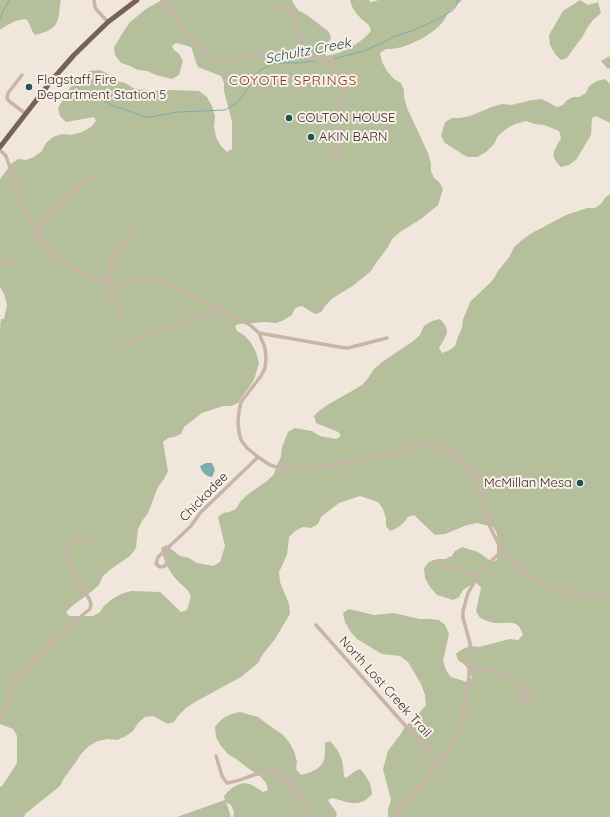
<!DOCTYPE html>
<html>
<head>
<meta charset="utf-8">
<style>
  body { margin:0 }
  canvas { display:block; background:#f1e6db }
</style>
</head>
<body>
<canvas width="610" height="817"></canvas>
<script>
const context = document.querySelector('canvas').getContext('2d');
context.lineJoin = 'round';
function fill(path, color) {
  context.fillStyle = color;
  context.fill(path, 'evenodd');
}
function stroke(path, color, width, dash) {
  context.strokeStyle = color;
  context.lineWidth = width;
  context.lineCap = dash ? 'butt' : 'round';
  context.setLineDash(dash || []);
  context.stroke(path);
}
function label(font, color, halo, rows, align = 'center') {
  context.font = font + ' Quicksand,sans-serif';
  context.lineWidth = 4;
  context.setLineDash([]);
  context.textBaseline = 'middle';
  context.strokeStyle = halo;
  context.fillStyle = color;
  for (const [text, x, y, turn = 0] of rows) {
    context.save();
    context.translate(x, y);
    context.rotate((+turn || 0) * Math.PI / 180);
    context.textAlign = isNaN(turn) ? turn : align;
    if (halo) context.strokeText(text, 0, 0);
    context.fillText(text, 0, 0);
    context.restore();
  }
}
fill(new Path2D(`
  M0 0H61C59 6 60 13 58 19 56 29 44 33 35 35 30 29 31 24 26 19 16 20 8 24 0 30Z
  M162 0H292L293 3 299 11 307 15 329 32 331 38 324 51 326 56C343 53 360 44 371 31L369 25C361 19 352 11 350 0H369L370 2 380 0H462C458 4 453 8 448 13 446 16 445 20 442 23 429 37 404 50 386 49L380 53 382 62 387 71 394 79 401 83 404 90V97L407 108 428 153 431 164V171L434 178 439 182 443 189 438 205 421 219 400 232 392 239 388 247 376 263 371 271 354 285 333 298 325 306 321 312 315 314 302 306 295 308 292 315 284 320 276 323 266 322 239 324 235 326 237 331 244 335 251 343 256 352 259 363 254 380 238 403 231 406H223L202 413 184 427 181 434 174 437 168 438 163 442 168 471 164 479 158 487 148 513 142 521 138 529 136 548 130 556 111 569 103 576 99 585 91 592 72 606 66 612 69 616H93L100 612 104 606 112 599 121 594 131 591 160 592 181 612 187 610 191 596C187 588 186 589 181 584 170 574 164 562 161 548L166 545 180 556 189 558 197 563 213 566 220 562 225 546 218 517 223 513 229 512 236 509 240 502 247 495 267 481 274 474 277 465 281 457 282 447 288 432 295 428 312 431 320 436 336 439 341 436 338 432 316 423 314 416 320 410 329 404 352 391 362 385 369 377 374 369 382 362 412 342 420 335 424 326 432 321 440 319C452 331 446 336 439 348L442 353 448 351 455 346 458 337 462 328 463 319 467 310 470 302 493 280 498 271 510 256 514 247 522 240 532 233 566 215 587 208H595L601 204 605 198 610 194V817H388V809L391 800 383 769 388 751 400 735 405 727 420 712 426 705 425 695 421 684 408 662 400 656 382 654 357 639 350 631 345 622 343 613 349 609 374 615 393 613 420 619H430L439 620 445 625 449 634 443 661 446 670 451 677 467 682 472 678C470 670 466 665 458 660L456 654 461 650 470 646 479 647 510 639 518 640 523 635C518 618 510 624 496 623 491 623 485 620 480 618L476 611 481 588 477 583 471 585 463 590 459 597 453 600 437 595 430 587 425 578 424 568 429 562 438 559H445L452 556 455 551 462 547 478 552 492 562 497 560V534L493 527 477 523 467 525 445 534 435 535 414 515 408 517C403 524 399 528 390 531L386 526V518L383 509 378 502 360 496 339 503 321 517 318 524 311 528 303 527 295 531 289 537 287 555 279 572 280 582 289 604 290 614 275 639 263 654 258 663 241 677 195 702 186 708 178 716 174 722 168 724 153 716 145 717 138 723 133 731 126 736 117 740 108 739 98 741 89 746 81 754 76 762 64 778 60 786 25 814 24 817H0V787L2 786 12 771 17 763V736L13 729 0 724V330L1 327H0L1 319H4L7 305 4 294 0 287V179L12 163 18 159 26 160 34 157 42 151 46 143 53 137 62 134 71 135 82 132 91 127 96 121 94 117 66 122 60 116 58 108 73 83 81 76 90 71 100 70 108 74 116 81 125 83 133 88 142 89 151 91 171 90 199 91 207 97 212 106 215 117 214 126 216 137 221 146 227 152 232 149V122L224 91V83L221 76 198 67C195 61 194 54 191 47L176 43 172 46 174 50 179 54 183 61 179 75 172 79 156 75 147 71 138 70 130 66 121 63 115 55 114 47 129 23 146 9Z
  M580 0 588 5 598 2 601 13 593 20 587 28 583 36 571 52 567 58 561 60 555 54 550 45 549 35 563 11Z
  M610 56V68L608 69 601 61Z
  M605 79 610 84V123L596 116 592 118 591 135 576 160 569 165 561 167C548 155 555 150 561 138L559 131 544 125 535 124 526 121 515 124 506 129 498 136 494 144 486 152 477 157H467L445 143 441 136 445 122 452 118H460L470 116 492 107 502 104 511 105 532 100 542 99 557 107 563 105 566 101 573 97H579L586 93 589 86 597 81Z
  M240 712 258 717 274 729 282 734 289 742 294 751 297 762 296 769 301 775C310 773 321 769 324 760 325 755 325 748 325 743L330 741C337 748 342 756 343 766 344 771 343 774 345 778 352 775 351 772 360 769 368 778 371 783 372 794 359 809 349 802 332 798L328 800C331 807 335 807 337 815L336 817H233L234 812 231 805 226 802 231 817H177L225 800 224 796C230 789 239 781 249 784 254 785 259 790 263 792L268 790 266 783 260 776 252 771 236 759 228 754 221 746 216 737 215 727C223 716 228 715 240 712Z`), '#b5bf9c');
fill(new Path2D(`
  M206 463H212L215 470 212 477C206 477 201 471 200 466Z`), '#7badad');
stroke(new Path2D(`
  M0 18 9 0
  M333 59 363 51 382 43 393 37 414 30 442 17 453 10 456 6 458 0
  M58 77 68 79 79 89 81 93 86 97 100 99 114 106 145 117H150L178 112 225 110 237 103 252 83 254 77 259 71 268 66 275 63H296L316 61`), '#7badad', 1);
stroke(new Path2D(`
  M94 0 95 7 96 9 108 22
  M162 0 193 42 211 58 227 61 240 57 281 52 296 53 312 59 322 60 332 58C337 72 346 89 342 104 340 109 336 113 335 118 333 127 338 136 339 146H335L332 149V152L335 155H338L341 152V148L339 146
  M379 0H380
  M273 8 284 5 293 15 300 32 296 53
  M22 75 8 93 7 98 9 101 26 114
  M0 150 6 156 26 215 43 243 52 254 70 265 97 281 108 283H122L155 279 167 283 204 302 241 319 250 325 259 333 265 348 266 358 265 368 261 376 241 402 239 411 238 423 239 432 241 440 247 448 258 457 270 465 282 469H297L316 468 378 457 402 451 416 446 428 444 440 447 452 452 466 463 473 473 479 483 486 512 490 527 502 551 514 565 524 575 539 582 575 595 610 596
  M37 233 51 211 64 199 94 176
  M0 263 17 260
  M121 320 108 283 112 261 121 245 136 230
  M259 333 339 347 348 348 387 338
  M120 347 186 320 206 316 212 312 214 306
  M164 551 167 562 165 566 160 567 156 564 158 557 191 526 200 513 258 457
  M433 562 478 576
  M316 625 434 758 439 762
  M470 666 509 676 532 695C532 699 529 701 527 703H524C520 699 524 694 526 690
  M0 718 7 707 14 682 26 668 58 635 90 609 91 603 65 552 77 535 90 541
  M216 756 222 776 227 783C237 782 247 777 257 774 262 773 270 770 275 771 285 773 306 807 312 816L315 817
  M392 817 432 772 457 737 464 711 469 677 470 643 463 618V611L468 593 480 572 491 561 502 551`), '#c8b5a8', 3.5);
stroke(new Path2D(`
  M0 147 52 80 74 55 108 22 137 0`), '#776259', 5);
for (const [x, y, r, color] of [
  [29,87,4,"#1f5455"],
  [289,118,4,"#1f5455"],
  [311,137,4,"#1f5455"],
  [580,483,4,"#1f5455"]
]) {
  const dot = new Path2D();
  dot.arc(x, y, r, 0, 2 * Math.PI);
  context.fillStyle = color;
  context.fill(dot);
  stroke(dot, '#f9f0e8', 1.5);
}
label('13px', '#352b28', '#f9f0e8', [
  ["Flagstaff Fire",37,80],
  ["Department Station 5",37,95],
  ["COLTON HOUSE",297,118],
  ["AKIN BARN",319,137],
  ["McMillan Mesa",572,483,"right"]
], 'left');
label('13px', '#352b28', '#f9f0e8', [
  ["Chickadee",204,497,-46],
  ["North Lost Creek Trail",385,687,48]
]);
label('italic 14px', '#1f5455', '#f9f0e8', [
  ["Schultz Creek",308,51,-11]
]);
context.letterSpacing = '1px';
label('14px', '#813624', '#f9f0e8', [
  ["COYOTE SPRINGS",293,81]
]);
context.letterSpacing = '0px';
</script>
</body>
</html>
